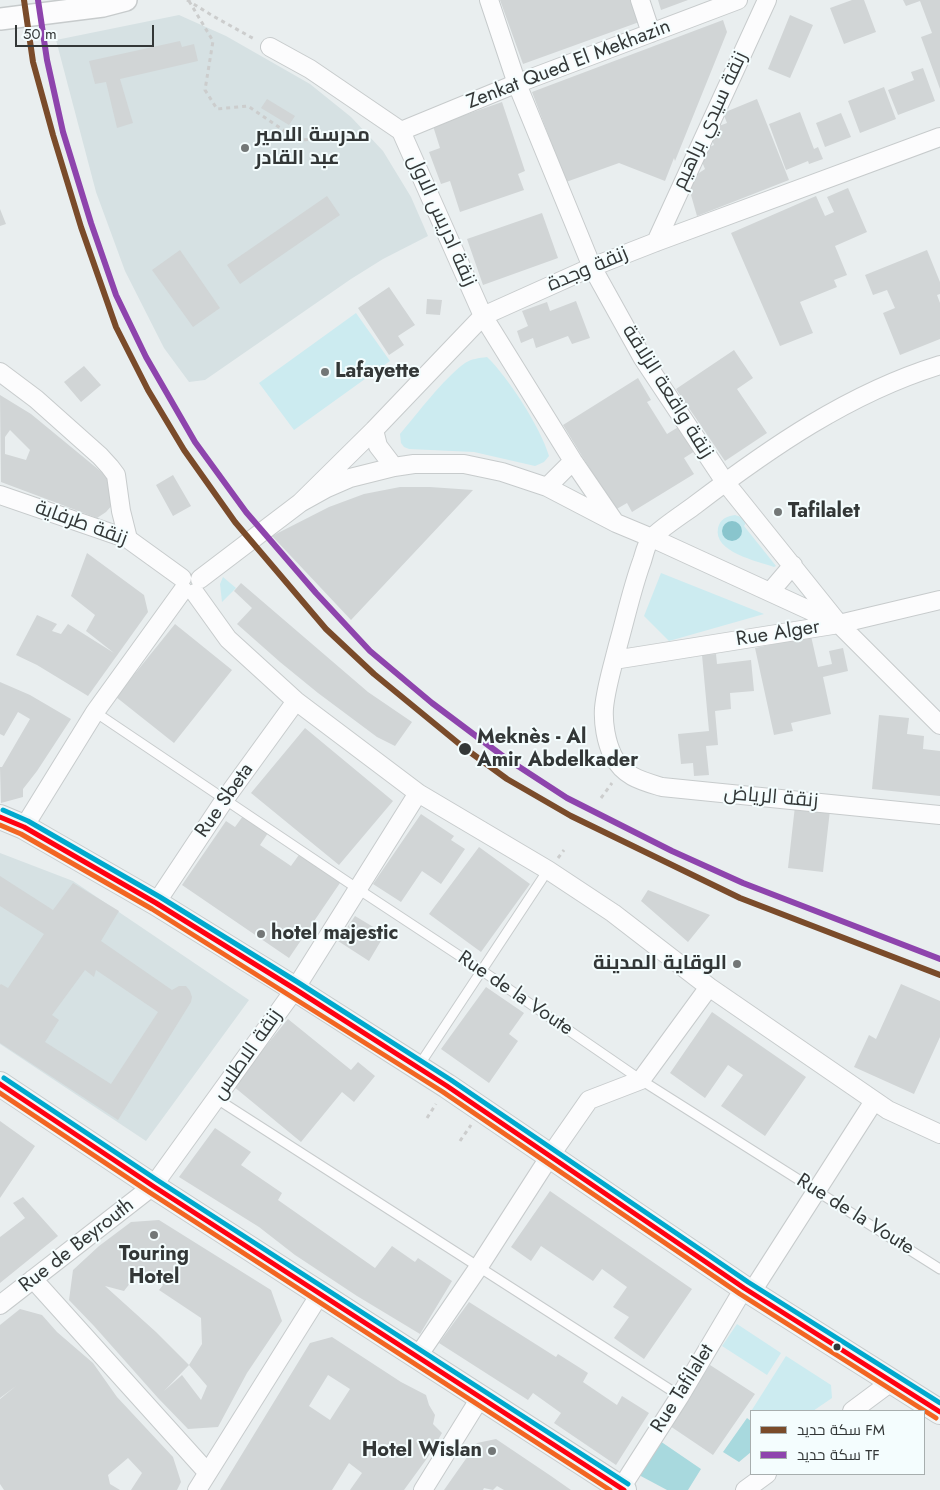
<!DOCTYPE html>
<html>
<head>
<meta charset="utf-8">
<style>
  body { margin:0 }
  #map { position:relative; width:940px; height:1490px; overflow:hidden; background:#e9eeef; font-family:Jost,Cairo,sans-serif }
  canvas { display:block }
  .legend { position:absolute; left:750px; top:1410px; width:175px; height:65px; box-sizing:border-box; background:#f4fdfe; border:1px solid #a7aeae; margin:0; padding:6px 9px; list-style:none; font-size:15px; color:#333737 }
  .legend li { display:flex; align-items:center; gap:10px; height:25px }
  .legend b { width:25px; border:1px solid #a7aeae }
  .scale { position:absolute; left:15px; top:25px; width:139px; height:22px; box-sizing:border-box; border:2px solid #333737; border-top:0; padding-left:6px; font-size:15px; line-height:18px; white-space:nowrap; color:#333737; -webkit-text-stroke:4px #f4fdfe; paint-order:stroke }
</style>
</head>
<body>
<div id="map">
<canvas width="940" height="1490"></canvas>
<ul class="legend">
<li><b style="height:6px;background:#7a4b2a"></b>سكة حديد FM</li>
<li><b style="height:6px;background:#8e44ad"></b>سكة حديد TF</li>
</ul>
<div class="scale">50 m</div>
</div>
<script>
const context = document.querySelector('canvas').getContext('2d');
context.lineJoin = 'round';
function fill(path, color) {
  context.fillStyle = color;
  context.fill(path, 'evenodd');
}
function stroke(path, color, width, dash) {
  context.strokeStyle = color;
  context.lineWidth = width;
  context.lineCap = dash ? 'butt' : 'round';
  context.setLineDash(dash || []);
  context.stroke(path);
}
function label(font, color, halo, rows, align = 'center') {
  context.font = font + ' Jost,Cairo,sans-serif';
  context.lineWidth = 4;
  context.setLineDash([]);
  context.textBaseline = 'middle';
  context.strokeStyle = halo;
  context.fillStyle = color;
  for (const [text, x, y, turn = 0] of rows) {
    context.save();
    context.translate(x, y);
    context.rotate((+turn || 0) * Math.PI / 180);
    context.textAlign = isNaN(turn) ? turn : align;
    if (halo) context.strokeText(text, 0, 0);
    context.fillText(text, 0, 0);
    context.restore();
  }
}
fill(new Path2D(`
  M179 15 226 36 310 84 351 117 383 151 411 197 428 236 383 259 351 279 205 380 189 382 164 348 125 271 96 192 56 40Z
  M0 853 73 881 249 1000 146 1141 0 1044Z`), '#d6e1e3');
fill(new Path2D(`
  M356 313 390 361 294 430 259 383Z
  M487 357C508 377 541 428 549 456L544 462 535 466 474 452 409 449 404 447 401 443 400 434C419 412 442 380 465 363 471 359 479 358 487 357Z
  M735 515 744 518 747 521 744 526 776 566 774 567C757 561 713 552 718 528 720 519 727 516 735 515Z
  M661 573 764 614 669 641 644 616Z
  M223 577 236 588 222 602 220 584Z
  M737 1324 781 1353 767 1375 722 1346Z
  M786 1356 831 1385 832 1398 813 1411H751V1414L750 1413Z`), '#ccebf0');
fill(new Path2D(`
  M747 1418 751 1421V1452L739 1462 723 1452Z
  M660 1441 701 1469 688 1490H667L637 1474Z`), '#a8d9de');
fill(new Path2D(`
  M722 531a10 10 0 1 1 20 0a10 10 0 1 1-20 0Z`), '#89c5cd');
fill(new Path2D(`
  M500 0H635L642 21 523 64Z
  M658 0H688L661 10Z
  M852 0H864L876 32 844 44 830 8Z
  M903 0H940V89L921 37 932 33 920 1 906 6Z
  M790 15 813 25 790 78 768 69Z
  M723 20 727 32 675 161 674 158 665 181 619 163 566 182 532 92Z
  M180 41 182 47 194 44 198 61 120 79 133 123 117 128 106 82 95 84 89 61Z
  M923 68 935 101 898 115 888 90 914 80 911 72Z
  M884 87 896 119 860 133 848 101Z
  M267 99 295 116 289 125 261 108Z
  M757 99 789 180 697 216 687 181 705 169 698 152 714 145 708 130 727 123 723 113Z
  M502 102 525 171 518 174 524 190 460 212 450 181 441 184 429 152 440 148 433 126Z
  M800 112 814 149 818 147 823 159 809 164 808 161 786 170 769 124Z
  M841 113 851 137 825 147 816 123Z
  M848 188 867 232 835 246 847 275 834 280 837 287 800 302 813 333 780 346 731 233 816 196 825 216 834 212 827 197Z
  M327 196 340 215 240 284 227 265Z
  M0 209 6 224 0 226Z
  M542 213 558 258 483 285 467 239Z
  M180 250 220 308 193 327 152 270Z
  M927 250 940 282V294L937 295 940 303V339L900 355 883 313 895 308 887 290 873 295 865 275Z
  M389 287 415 325 398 336 404 345 389 355 358 308Z
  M427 299 442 300 440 315 426 314Z
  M576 301 590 338 572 344 568 336 536 348 533 338 521 343 517 331 528 326 522 311 547 302 550 311Z
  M734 350 753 378 737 389 767 433 725 461 676 389Z
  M84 366 101 385 81 402 64 382Z
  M638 378 651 400 647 402 667 434 680 426 695 451 684 458 694 474 632 512 627 503 615 510 563 425Z
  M0 395 31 414 110 479 114 503 106 512 97 518 1 482ZM10 430 30 450 26 460 5 454V437Z
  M173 475 191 506 173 516 156 485Z
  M400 487H430L473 490 351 620 272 536 329 507 364 494Z
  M87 553 144 595 148 612 88 696 37 665 16 655 37 615 57 624 52 631 61 634 68 624 114 653 86 631 95 615 71 596Z
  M241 583 368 692 412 722 395 746 377 737 318 693 280 662 237 624 252 608 234 591Z
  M175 624 232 670 174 743 116 697Z
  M811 636 818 667 832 664 829 651 843 648 848 671 823 677 831 714 791 723 793 731 774 735 755 648Z
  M716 654 717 664 751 660 754 691 730 693 731 709 715 711 718 745 706 746 709 775 694 776 693 763 681 764 678 734 709 731 702 655Z
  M0 682 30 695 71 719 37 771 23 789V797L1 803 0 767H2L30 719 18 712 4 736 0 734Z
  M879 715 909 718 907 734 924 736 923 749 940 751V796L872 789Z
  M305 728 393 801 339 865 251 793Z
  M795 806 830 810 823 872 788 868Z
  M421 814 454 836 451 840 465 849 441 884 422 871 401 902 373 884Z
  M243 816 268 833 260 845 291 866 301 852 342 880 289 958 182 885 226 821 235 827Z
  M479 847 530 884 481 952 429 914Z
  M0 876 53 910 73 883 119 911 101 941 172 990 179 986H186L190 991 192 997 191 1002 118 1120 0 1043V985L1 984 8 988 44 934 0 906ZM85 970 94 977 96 970 158 1012 111 1084 45 1042 59 1020 52 1015Z
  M648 890 710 915 688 942 641 901Z
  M355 916 385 934 369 961 338 941Z
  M901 984 940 1001V1037L914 1094 854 1067 869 1035 876 1039Z
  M486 987 524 1013 509 1034 518 1041 489 1083 441 1049Z
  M712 1012 806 1077 765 1136 721 1106 743 1075 728 1065 705 1098 670 1073Z
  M288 1019 351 1070 358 1062 375 1076 354 1102 342 1092 301 1142 233 1086Z
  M0 1121 35 1146 0 1198Z
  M215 1128 251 1152 241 1165 282 1193 278 1200 375 1268 392 1246 415 1262 418 1258 452 1281 420 1334 357 1296 295 1255 259 1227 179 1177Z
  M550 1191 692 1289 644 1359 614 1338 629 1317 613 1307 627 1287 602 1269 593 1281 541 1246 531 1261 511 1247Z
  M23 1197 58 1236 0 1283V1237L25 1218 13 1203Z
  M159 1220 271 1290 282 1321 247 1373 218 1427 188 1429 158 1398 94 1326 69 1300 73 1270 99 1246 131 1222ZM138 1273 163 1285 159 1290 201 1318 202 1344 189 1365 156 1332 105 1286 124 1291ZM189 1365 207 1386 201 1400 182 1375 164 1391Z
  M469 1302 556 1357 558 1354 588 1373 583 1382 617 1405 622 1396 649 1413 616 1465 554 1423 561 1413 533 1393 528 1400 439 1343Z
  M20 1309 42 1315 57 1332 93 1363 117 1397 173 1457 181 1482 177 1490H131L142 1473 128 1458 108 1475 110 1484 120 1490H4L0 1484V1399L16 1386 0 1398V1325Z
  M332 1337 401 1382 426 1395 429 1405 435 1415 433 1424 442 1433 428 1457 404 1490H350L362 1473 349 1463 332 1490H220L310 1343ZM328 1375 350 1389 330 1420 309 1406Z
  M710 1365 755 1394 713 1455 670 1426Z
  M496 1439 551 1476 571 1490H504L497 1486 493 1490 484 1488 483 1490H444L477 1443Z`), '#d1d5d6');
const service = new Path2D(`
  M95 712 358 889 481 970 641 1080 940 1269
  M418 1067 548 870
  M217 1099 680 1396`);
const minor = new Path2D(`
  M489 0 517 84 592 267 642 357 725 482 839 624 940 725
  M640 0 651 33
  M270 47 310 69 401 131 483 316 573 461 614 521
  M401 131 508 87 738 0
  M656 242 767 0
  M940 365C849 393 770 448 695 505 686 512 655 532 650 540 646 545 644 555 642 561 632 588 626 617 618 645 613 665 606 687 604 708 603 723 606 742 613 756 624 777 642 781 662 787L940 815
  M0 372 36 399 100 456 110 467 116 475 121 511 128 539
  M374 430 378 446 394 467
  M547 487 573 461
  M0 495 128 539 182 578
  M300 503 374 430 483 316 592 267 656 242 940 137
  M200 579 300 503 327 488 350 478 394 467 414 464H464L502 472 547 487 616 523 652 538 835 622
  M770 592 793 565
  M195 593 228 639 296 701 418 793 548 870 613 913 709 987 888 1110 940 1134
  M614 660 839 624 940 600
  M24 827 95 712 183 590
  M156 903 225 799 296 701
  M33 1279 207 1472
  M751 1293 874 1101
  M0 1305 153 1186 295 989 418 793
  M418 1356 478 1268 550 1156 589 1100 641 1080 709 987
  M852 1411 891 1382
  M621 1488 680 1396 744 1288
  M197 1490 320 1294
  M423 1490 480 1398
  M745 1490 767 1474`);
const tertiary = new Path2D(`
  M0 19 103 6 126 0`);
const secondary = new Path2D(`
  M0 817 24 827 156 903 295 989 447 1086 744 1288 940 1412
  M0 1084 153 1186 624 1490`);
stroke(service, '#c7cbcc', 11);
stroke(minor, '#c7cbcc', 20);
stroke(tertiary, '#c7cbcc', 24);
stroke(secondary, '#c7cbcc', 26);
stroke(new Path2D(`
  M187 0 213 16 256 40
  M189 1 213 41 205 90 217 109 248 106 292 136 301 140 366 136 370 130
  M601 798 612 783
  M558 858 564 850
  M427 1118 436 1104
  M460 1141 471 1125`), '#cccdcd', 3, [4, 4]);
stroke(service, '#fcfcfd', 9);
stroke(minor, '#fcfcfd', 18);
stroke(tertiary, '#fcfcfd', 21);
stroke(secondary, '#f1f6f7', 24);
stroke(new Path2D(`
  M0 817 24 827 156 903 295 989 447 1086 744 1288 940 1412
  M0 1084 153 1186 624 1490`), '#f01', 5);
stroke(new Path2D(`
  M0 825 21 834 152 909 443 1092 740 1294 936 1418
  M0 1093 149 1192 610 1490`), '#f26522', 5);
stroke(new Path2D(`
  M3 810 28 821 160 897 299 983 451 1080 748 1282 940 1403
  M4 1078 157 1180 628 1484`), '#00a9ce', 5);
stroke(new Path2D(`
  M24 0 33 62 53 135 81 227 116 327 148 390 184 450 235 522 326 629 374 674 463 747 507 779 571 816 740 898 940 975`), '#7a4b2a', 6);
stroke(new Path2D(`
  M38 0 47 60 63 132 91 223 116 295 146 357 195 442 246 512 316 593 370 651 432 703 504 757 567 798 672 851 743 883 940 959`), '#8e44ad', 6);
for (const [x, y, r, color] of [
  [245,148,5,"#737777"],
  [325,372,5,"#737777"],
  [778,512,5,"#737777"],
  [465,749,7,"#333737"],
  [261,934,5,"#737777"],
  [737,964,5,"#737777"],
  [154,1235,5,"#737777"],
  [837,1347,4.5,"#333737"],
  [492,1451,5,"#737777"]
]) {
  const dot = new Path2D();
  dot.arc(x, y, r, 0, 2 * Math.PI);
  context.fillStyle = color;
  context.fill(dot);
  stroke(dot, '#f4fdfe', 2);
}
label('20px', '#333737', '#f4fdfe', [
  ["Zenkat Qued El Mekhazin",569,65,-21],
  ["زنقة سيدي براهيم",711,121,-65],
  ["زنقة ادريس الاول",441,221,66],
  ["زنقة وجدة",588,270,-23],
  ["زنقة واقعة الزلاقة",667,392,58],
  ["زنقة طرفاية",81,524,20],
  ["Rue Alger",778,634,-9],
  ["زنقة الرياض",771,798,5],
  ["Rue Sbeta",225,801,-55],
  ["Rue de la Voute",515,994,34],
  ["زنقة الاطلس",248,1055,-55],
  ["Rue de la Voute",855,1215,32],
  ["Rue de Beyrouth",77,1246,-38],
  ["Rue Tafilalet",683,1389,-58]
]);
label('bold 20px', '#333737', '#f4fdfe', [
  ["مدرسة الامير",255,136],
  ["عبد القادر",255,159],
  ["Lafayette",335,372],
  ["Tafilalet",788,512],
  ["hotel majestic",271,934],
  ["الوقاية المدينة",727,964,"right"],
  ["Touring",154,1255,"center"],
  ["Hotel",154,1278,"center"],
  ["Hotel Wislan",482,1451,"right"]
], 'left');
label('bold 20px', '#333737', '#f4fdfe', [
  ["Meknès - Al",477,738],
  ["Amir Abdelkader",477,761]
], 'left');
</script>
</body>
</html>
